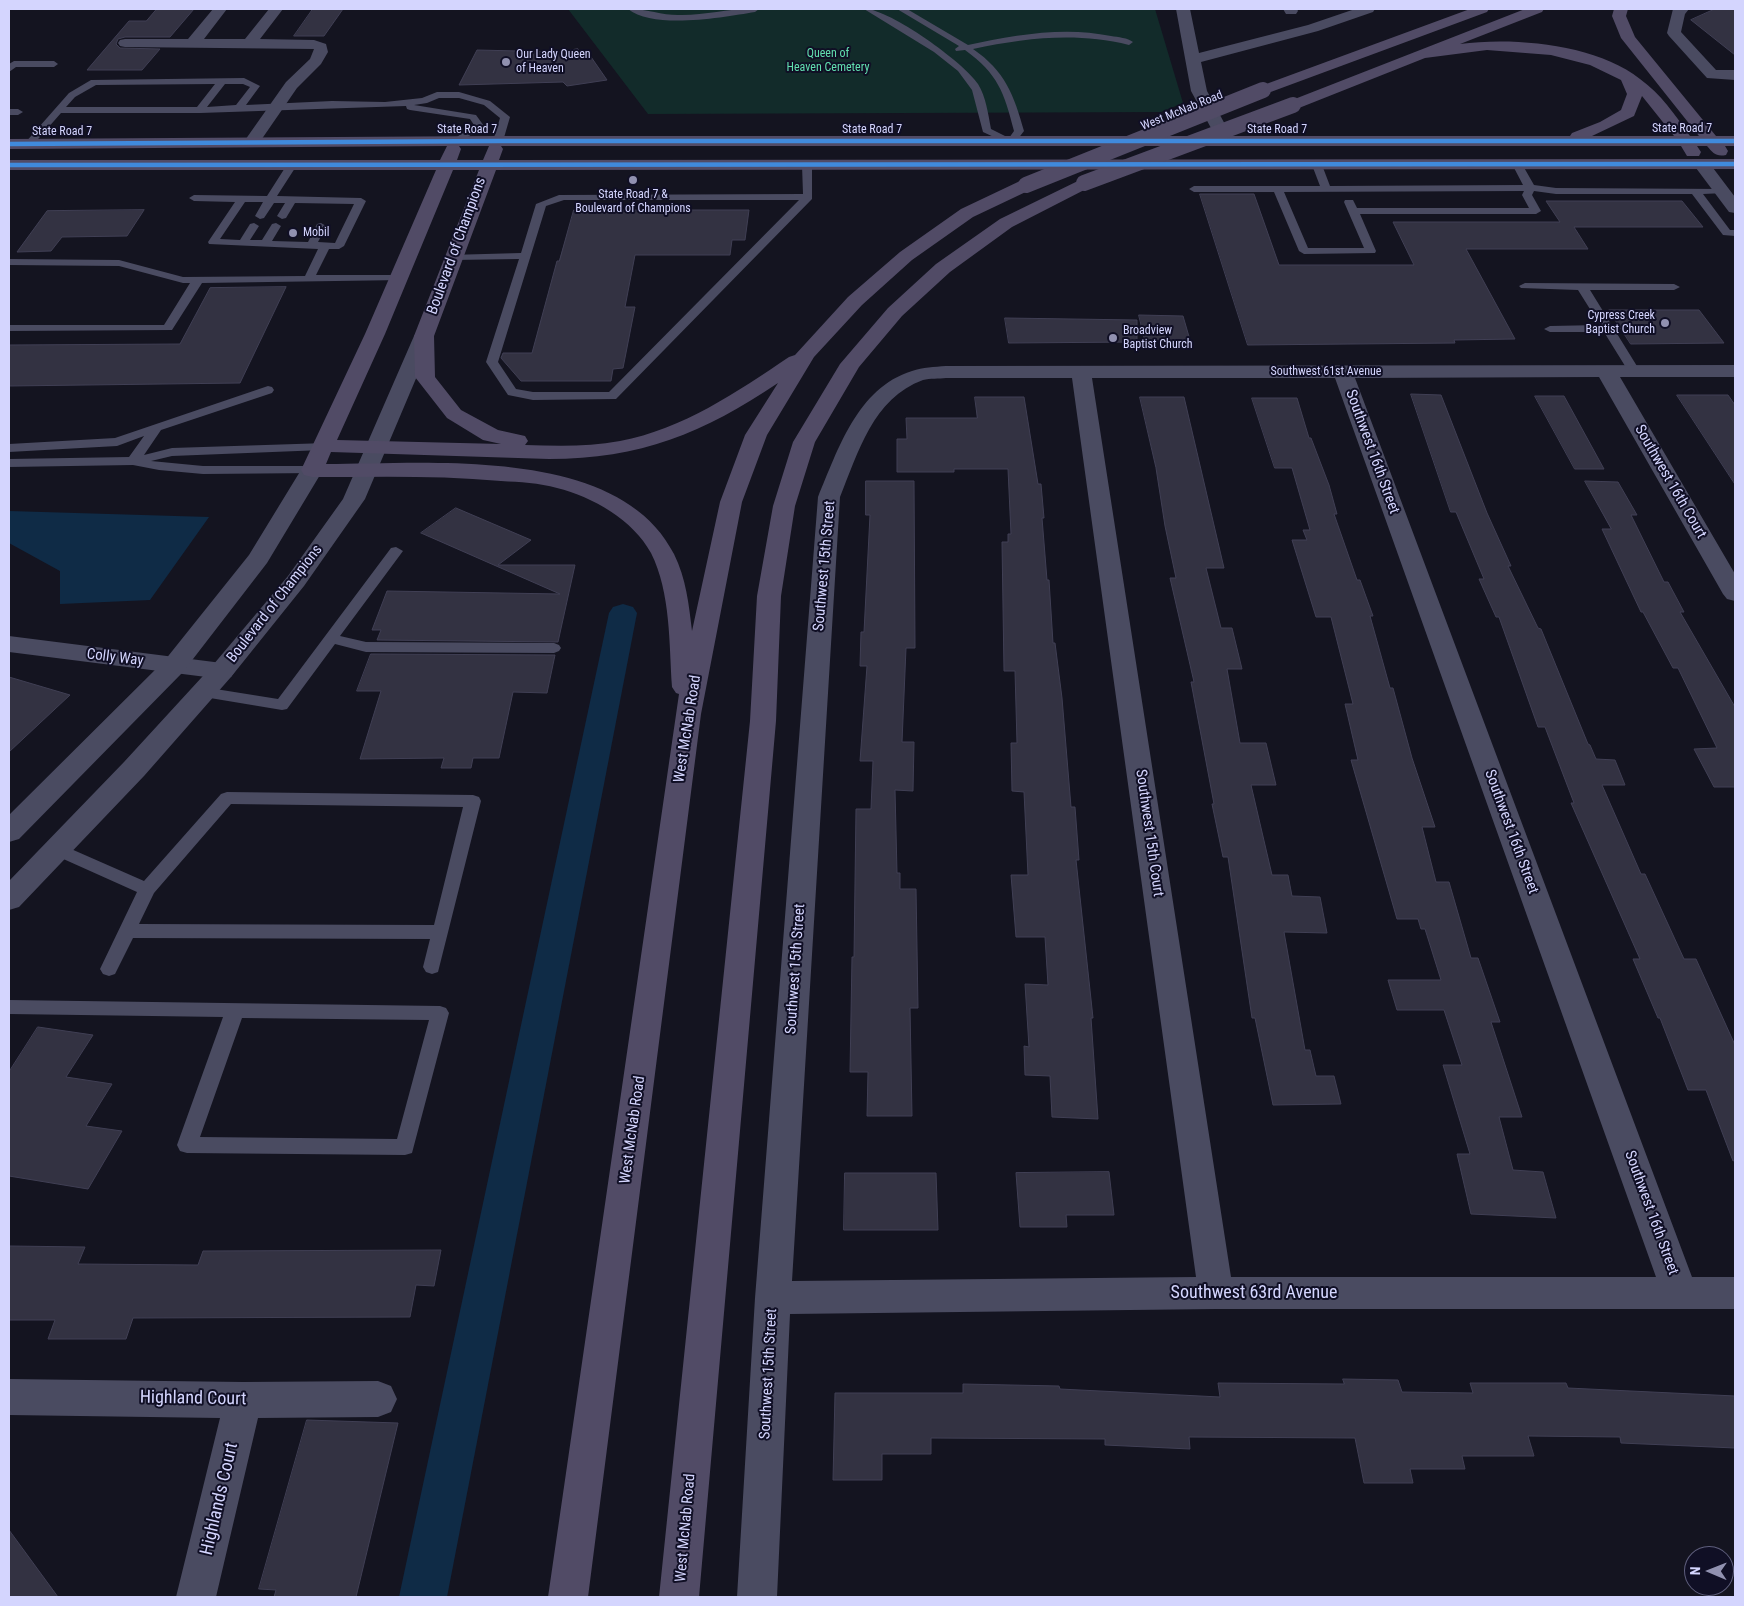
<!DOCTYPE html>
<html>
<head>
<meta charset="utf-8">
<style>
  body { margin:0 }
  #map { position:relative; width:1744px; height:1606px; overflow:hidden; background:#141420; font-family:"Roboto Condensed",sans-serif }
  canvas { display:block }
  .frame { position:absolute; inset:0; border:10px solid #d4d5fe; pointer-events:none }
  .north { position:absolute; left:1684px; top:1546px; width:50px; height:50px; box-sizing:border-box; background:#100f25; border:1px solid #5e5e7c; border-radius:50%; rotate:271deg; font-size:14px; font-weight:700; line-height:20px; text-align:center; color:#d4d5fe }
  .north::after { content:''; display:block; margin:auto; width:18px; height:22px; background:#9191b0; clip-path:polygon(50% 0,100% 100%,50% 72%,0 100%) }
</style>
</head>
<body>
<div id="map">
<canvas width="1744" height="1606"></canvas>
<div class="frame"></div>
<div class="north">N</div>
</div>
<script>
const context = document.querySelector('canvas').getContext('2d');
context.lineJoin = 'round';
function fill(path, color) {
  context.fillStyle = color;
  context.fill(path, 'evenodd');
}
function stroke(path, color, width, dash) {
  context.strokeStyle = color;
  context.lineWidth = width;
  context.lineCap = dash ? 'butt' : 'round';
  context.setLineDash(dash || []);
  context.stroke(path);
}
function label(font, color, halo, rows, align = 'center') {
  context.font = font + ' "Roboto Condensed",sans-serif';
  context.lineWidth = 4;
  context.setLineDash([]);
  context.textBaseline = 'middle';
  context.strokeStyle = halo;
  context.fillStyle = color;
  for (const [text, x, y, turn = 0] of rows) {
    context.save();
    context.translate(x, y);
    context.rotate((+turn || 0) * Math.PI / 180);
    context.textAlign = isNaN(turn) ? turn : align;
    if (halo) context.strokeText(text, 0, 0);
    context.fillText(text, 0, 0);
    context.restore();
  }
}
fill(new Path2D(`
  M568 9H1155L1183 103 1161 112 648 114Z`), '#122b2a');
fill(new Path2D(`
  M9 511 209 517 150 600 60 604V571L9 543Z`), '#0f2b46');
fill(new Path2D(`
  M623 604 633 607 637 613 447 1597H399L609 613 613 607Z`), '#0f2b46');
const building = new Path2D(`
  M157 9H194L170 37H125L118 39 116 44 120 48 160 49 142 70H87L129 21H146Z
  M313 9H343L324 36H294Z
  M1715 9H1735V55L1691 20Z
  M578 49 582 55 589 54 607 80 567 86 563 82 459 85 477 50 560 52Z
  M1200 194H1254L1279 265H1414L1393 222H1560L1546 201H1682L1703 227H1574L1588 249H1466L1515 339 1454 340 1455 343 1248 345Z
  M144 210 127 236 62 237 51 251 17 252 47 211Z
  M574 210H749L745 240H732L730 255H635L625 307H635L623 368 613 369 611 381H521L501 358 503 353H532L557 261H559Z
  M286 287 240 383 9 386V345L180 344 210 288Z
  M1609 310H1699L1724 343 1631 344Z
  M1139 315 1183 316 1190 340H1145Z
  M1005 318 1137 320V342L1009 343Z
  M1411 394 1441 395 1487 513 1511 566H1508L1538 628 1541 629 1588 744 1590 745 1596 759 1615 760 1625 785H1602L1641 874H1645L1684 959H1696L1735 1045V1160L1733 1161 1706 1090H1688L1660 1018H1658L1633 959H1640L1571 803H1574L1545 727H1538L1499 617H1496L1479 579H1484L1456 512H1451Z
  M1677 395H1728L1735 405V484Z
  M1535 396H1564L1604 469H1575Z
  M975 397H1024L1038 484H1041L1044 518H1042L1047 580H1049L1053 643H1055L1062 698 1071 807H1075L1079 860H1076L1093 1018H1091L1098 1119 1052 1117 1050 1076 1025 1075 1024 1046 1029 1047 1025 984 1048 985 1045 937H1016L1011 875H1028L1024 792 1012 791 1011 743H1017L1015 671H1004L1002 542H1008V534H1011L1008 469H954V472H897V439H907L906 418H977Z
  M1140 397H1184L1224 568H1206L1221 628H1232L1242 669H1227L1240 743H1266L1276 785H1251L1272 875H1288L1292 896 1320 897 1327 933 1284 932 1305 1050H1310L1316 1076H1334L1341 1104 1273 1105 1255 1018H1252L1228 857H1223L1212 804H1214L1191 682H1194L1170 578H1176L1165 526 1156 468Z
  M1252 398H1297L1309 438H1311L1329 485 1337 514H1334L1357 580H1360L1373 616H1370L1390 688H1393L1412 758 1435 827H1422L1436 882H1449L1471 958H1478L1500 1022H1491L1522 1117H1499L1513 1170 1543 1172 1556 1218 1471 1214 1457 1154H1470L1443 1065H1462L1444 1010H1397L1388 980H1441L1425 929H1421L1418 919H1397L1351 760H1358L1345 704H1353L1331 617H1316L1292 540H1307L1303 530H1310L1292 468H1275Z
  M866 481H914L915 648H906L902 742H914L913 791 895 790 897 873H900V889H916L918 1008H910L912 1116H867L868 1072H850L852 957H854L856 809H871L873 761H860L867 666H860L861 632H864L870 515H866Z
  M1585 481 1618 482 1637 515H1631L1664 582H1668L1684 612H1680L1735 707V787H1714L1694 749 1717 748 1678 668H1673L1643 612H1641L1602 529H1611Z
  M456 508 531 540 498 565H575L558 642 377 640 381 630H372L387 591 560 594 421 533Z
  M371 654 554 655H555L547 693 513 692 499 758H473L471 768H441L444 758 360 759 381 691H357Z
  M9 677 70 695 9 752Z
  M38 1027 93 1035 66 1077 112 1084 86 1126 122 1131 88 1189 9 1176V1072Z
  M1109 1172 1114 1215H1066L1067 1227H1020L1016 1173Z
  M845 1173H936L938 1230H844Z
  M9 1246 85 1247 78 1264 198 1265 203 1251 441 1250 434 1286 416 1285 410 1317 133 1318 126 1339H48L55 1320H9Z
  M1343 1379 1398 1380 1402 1392 1473 1393 1470 1383H1566L1568 1388 1735 1396V1448L1621 1443 1620 1437 1528 1436 1534 1456H1462L1465 1469H1410L1413 1483H1364L1355 1438 1189 1437 1190 1449 1105 1445V1439L931 1438V1454H882V1480H833L835 1393H963V1384L1059 1386 1060 1389 1220 1397 1218 1383 1344 1384Z
  M307 1420 398 1423 356 1597H274L276 1590 259 1589Z
  M9 1530 58 1597H9Z`);
fill(building, '#333242');
stroke(building, '#403f54', 1);
fill(new Path2D(`
  M628 9C644 8 661 15 678 15 705 16 732 7 759 9L755 12C724 17 654 30 628 9Z
  M864 9C887 7 965 63 978 84 986 97 988 113 991 129L1009 138 1014 131C1004 92 998 74 965 50L956 51 955 49 959 46 897 9H907L968 45C1014 35 1064 26 1111 36 1118 37 1128 38 1133 42L1129 45C1076 32 1026 38 973 49 1005 71 1014 95 1024 131L1014 144 1011 145 983 132 972 90 958 71 934 52Z
  M14 61H54L58 64 54 67H16L9 72V64Z
  M244 78 260 86 246 105 332 101 385 102 422 98 437 92H459L490 101 510 117 503 141 498 144 493 141 500 118 484 105 459 98H439L427 103 414 105 476 115 484 126 457 144 454 143V139L474 125 470 119 410 110 407 109 406 106 200 113H61L32 146 29 147 24 144 69 93 91 80ZM215 84 197 107H66L75 97 96 85ZM225 84H243L250 87 236 105 207 107Z
  M9 109H18L23 112 18 115H9Z
  M1517 161 1522 164 1534 185 1556 188 1725 189V193L1703 194 1730 230H1735V236L1723 235 1692 194H1556L1534 191 1532 195 1541 211 1536 214H1360L1376 251 1375 253 1304 254 1299 251 1274 192H1194L1189 189 1194 186H1320L1312 165 1317 162 1322 165 1330 186 1523 185 1512 164ZM1524 191 1522 195 1529 208H1357L1353 200H1345L1344 202 1364 248H1308L1284 192Z
  M292 162 297 165 277 196 361 198 366 201 344 246 339 249H329L316 275H399L405 278 403 280 202 283 172 330 9 331V325H164L190 283H183L119 266 9 265V259L119 260 183 277 305 276 318 249 209 244 208 242 235 202 194 201 189 198 194 195 267 196 288 163ZM245 202H263L255 216 260 219 264 218 274 203H285L277 216 282 219 286 218 295 203 354 204 335 243 318 242 326 226 321 223 317 224 308 242 272 241 281 226 276 223 272 224 262 240H250L259 226 254 223 250 224 240 240 220 239Z
  M807 162 812 165V199L616 399 533 400 508 395 486 362 519 259 453 260 449 259 448 257 449 255 521 253 536 204 559 195 803 194 802 165ZM564 200H799L609 392H533L516 389 498 362 546 206Z
  M1525 283 1674 284 1680 287 1674 290H1590L1640 371 1634 375 1630 374 1604 332H1550L1544 329 1550 326 1600 325 1578 290 1521 288 1519 286Z
  M268 386 272 387 274 390 272 393 161 430 144 455 172 448 327 443 329 446 327 449 323 450 172 456 151 461 203 466H312L318 470 317 473 203 474 159 470 133 465 9 467V459L129 457 144 436 117 446 9 452V444L115 438Z
  M396 547 403 551 340 636 366 642 554 643 559 645 561 648 559 651 554 653 366 652 335 644 287 709 282 710 198 696 195 692 198 688 203 687 278 699 391 548Z
  M227 792 473 795 479 797 481 801 438 972 432 974 426 972 423 967 430 939 133 938 115 974 109 976 103 974 100 969 137 892 50 853 48 849 50 845 56 843 62 845 144 881 221 794ZM231 804 463 807 434 925 139 924 154 893Z
  M9 1000 440 1006 446 1008 449 1013 412 1153 405 1155 187 1153 180 1151 177 1145 223 1017 9 1014ZM242 1018 429 1020 397 1139 200 1137Z`), '#4a4b61');
fill(new Path2D(`
  M213 9H227L204 39H245L269 9H283L260 39 314 40 326 44 328 52 321 64 297 88 257 146H245L243 143 286 82 310 59 314 49 125 47 120 46 118 43 120 40 125 39H188Z
  M1176 9H1190L1199 53 1308 25 1355 9H1375L1373 12 1318 31 1201 62 1207 91 1234 141 1232 144H1220L1218 141 1191 91Z
  M1283 9H1297L1298 11 1296 14H1286Z
  M1673 9H1689L1685 14 1681 32 1716 70H1735V80L1707 78 1669 36 1667 33Z
  M1701 159 1707 160 1735 197V213L1729 212 1693 164 1695 160Z
  M1735 365V377H1620L1735 574V601L1727 599 1723 594 1599 377 1355 378 1692 1277H1735V1309H1216L790 1314 777 1597H737L755 1298 818 497C838 450 857 388 912 371 923 367 934 367 946 366ZM946 378H1072L1196 1277 792 1281 840 497C858 453 873 398 923 380 930 378 939 379 946 378ZM1092 378H1335L1656 1277H1231Z
  M9 636 222 663 231 665 235 671 231 677 222 679 9 652Z
  M9 1379 243 1382 378 1381 391 1386 397 1399 391 1412 378 1417 258 1418 216 1597H176L220 1418 9 1415Z`), '#4a4b61');
fill(new Path2D(`
  M424 330 431 332 434 336 365 499 304 586 231 677 144 776 19 907 9 910V881L124 762 213 665 288 576 343 499 414 336 417 332Z
  M312 463 320 465 323 470 267 563 183 672 19 839 9 842V815L165 660 249 555 304 465Z`), '#4a4b61');
fill(new Path2D(`
  M1470 9H1489L1487 12 1268 93H1258L1255 90 1258 87Z
  M1525 9H1544L1542 12 1460 44C1514 37 1596 44 1640 79 1661 94 1675 115 1690 136H1699L1621 38 1612 16 1614 9H1628L1626 16 1635 37 1716 136H1735V146H1725L1728 151 1726 155C1716 157 1713 153 1707 146H1697L1701 152 1699 156H1687L1681 146H501L503 149 499 160 1735 159V169L496 170 434 336 435 377 461 410 498 430 525 436 528 441 525 445C557 446 589 447 620 441 683 429 737 392 789 357L795 355 848 297 900 252 961 209 1020 181 1026 180 1032 181 1035 185 1032 189 973 217 912 260 862 305 814 357 767 435 742 502 701 714 588 1597H548L679 694 676 693 672 687C669 644 671 593 651 553 633 520 593 497 557 488 539 483 520 482 501 481 438 475 375 477 312 477L304 475 301 470 365 334 436 170H9V160H440L447 146 9 149V139L498 136H1570L1572 133 1600 122 1621 110 1627 94 1621 80 1590 65 1551 55 1487 50 1425 58 1299 108H1287L1285 105 1287 102ZM1642 96 1674 136H1592L1634 116ZM459 146H489L483 160H457L461 149ZM453 170H479L414 336 415 377 447 418 483 440 501 444 337 440 385 334ZM778 383 745 435 720 502 692 631C689 605 686 578 674 554 619 445 429 464 326 464L331 452 549 459C640 459 704 433 778 383Z
  M1084 178 1090 179 1093 183 1090 187 1012 227 950 272 902 316 859 367 815 442 795 506 781 596 776 721 699 1597H659L750 721 757 596 773 506 793 442 840 364 888 308 936 264 1000 219Z`), '#514b66');
stroke(new Path2D(`
  M1084 183 1293 105
  M1026 185 1263 90`), '#514b66', 16);
stroke(new Path2D(`
  M9 144 498 141H1735
  M9 165 1735 164`), '#408adc', 4.5);
for (const [x, y, r, color] of [
  [506,62,5,"#9191b0"],
  [633,180,5,"#9191b0"],
  [293,233,5,"#9191b0"],
  [1665,323,5,"#9191b0"],
  [1113,338,5,"#9191b0"]
]) {
  const dot = new Path2D();
  dot.arc(x, y, r, 0, 2 * Math.PI);
  context.fillStyle = color;
  context.fill(dot);
  stroke(dot, '#100f25', 2);
}
label('12px', '#61deaf', '#100f25', [
  ["Queen of",828,54],
  ["Heaven Cemetery",828,68]
]);
label('12px', '#d4d5fe', '#100f25', [
  ["Our Lady Queen",516,55],
  ["of Heaven",516,69],
  ["State Road 7 &",633,195,"center"],
  ["Boulevard of Champions",633,209,"center"],
  ["Mobil",303,233],
  ["Cypress Creek",1655,316,"right"],
  ["Baptist Church",1655,330,"right"],
  ["Broadview",1123,331],
  ["Baptist Church",1123,345]
], 'left');
label('12px', '#d4d5fe', '#100f25', [
  ["West McNab Road",1182,111,-22],
  ["State Road 7",1682,129],
  ["State Road 7",467,130],
  ["State Road 7",872,130],
  ["State Road 7",1277,130],
  ["State Road 7",62,132],
  ["Southwest 61st Avenue",1326,372]
]);
label('15px', '#d4d5fe', '#100f25', [
  ["Boulevard of Champions",457,246,-70],
  ["Southwest 16th Street",1372,452,70],
  ["Southwest 16th Court",1670,482,60],
  ["Southwest 15th Street",825,566,-85],
  ["Boulevard of Champions",275,604,-52],
  ["Colly Way",115,658,7],
  ["West McNab Road",688,729,-81],
  ["Southwest 16th Street",1511,832,70],
  ["Southwest 15th Court",1149,833,82],
  ["Southwest 15th Street",796,969,-86],
  ["West McNab Road",633,1130,-82],
  ["Southwest 16th Street",1651,1213,70],
  ["Southwest 15th Street",769,1374,-87],
  ["West McNab Road",686,1528,-85]
]);
label('18px', '#d4d5fe', '#100f25', [
  ["Southwest 63rd Avenue",1254,1293],
  ["Highland Court",193,1399,1],
  ["Highlands Court",220,1499,-77]
]);
</script>
</body>
</html>
